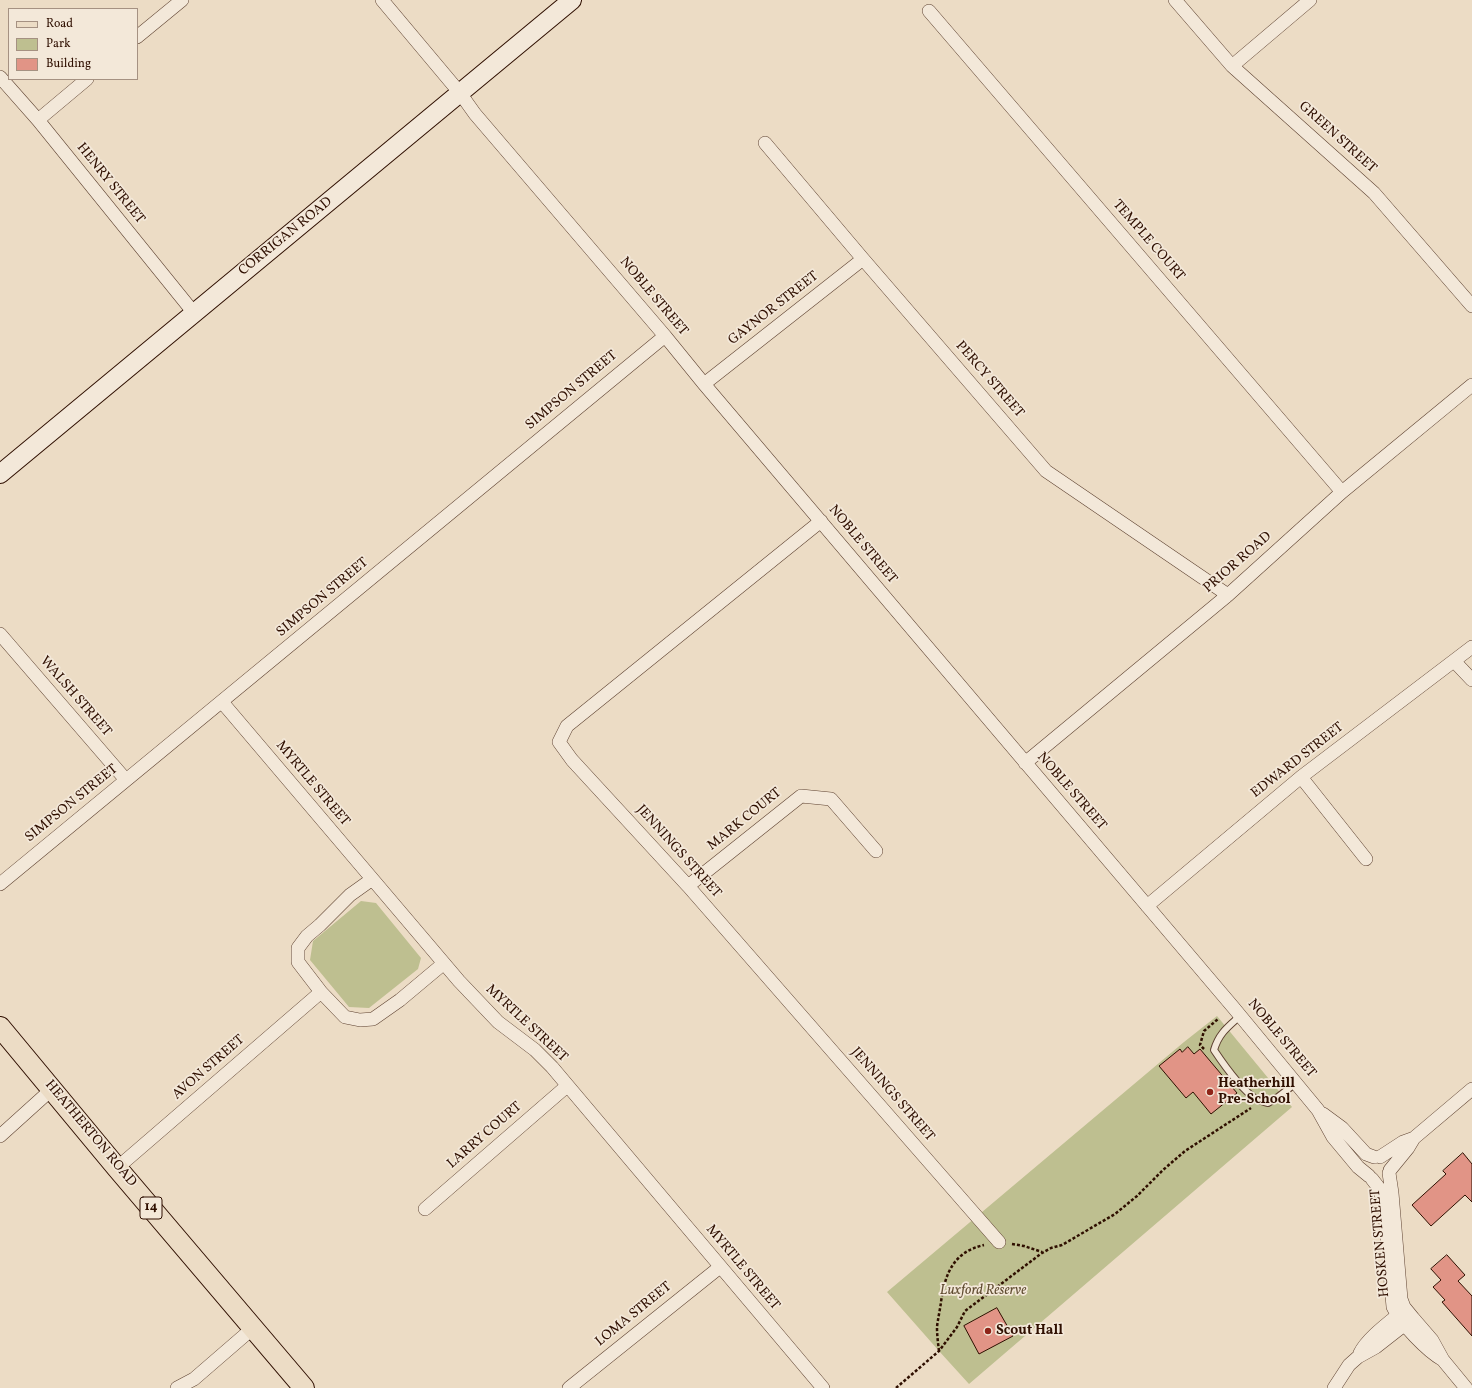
<!DOCTYPE html>
<html>
<head>
<meta charset="utf-8">
<style>
  body { margin:0 }
  #map { position:relative; width:1472px; height:1388px; overflow:hidden; background:#ecdcc5; font-family:Vollkorn,serif }
  canvas { display:block }
  .legend { position:absolute; left:8px; top:8px; width:130px; height:72px; box-sizing:border-box; background:#f3e8d9; border:1px solid #a59182; margin:0; padding:5px 7px; list-style:none; font-size:12px; color:#2f0f00 }
  .legend li { display:flex; align-items:center; gap:8px; height:20px }
  .legend b { width:20px; border:1px solid #a59182 }
</style>
</head>
<body>
<div id="map">
<canvas width="1472" height="1388"></canvas>
<ul class="legend">
<li><b style="height:5px;background:#ecdcc5"></b>Road</li>
<li><b style="height:11px;background:#bebf90"></b>Park</li>
<li><b style="height:11px;background:#e19486"></b>Building</li>
</ul>
</div>
<script>
const context = document.querySelector('canvas').getContext('2d');
context.lineJoin = 'round';
function fill(path, color) {
  context.fillStyle = color;
  context.fill(path, 'evenodd');
}
function stroke(path, color, width, dash) {
  context.strokeStyle = color;
  context.lineWidth = width;
  context.lineCap = dash ? 'butt' : 'round';
  context.setLineDash(dash || []);
  context.stroke(path);
}
function label(font, color, halo, rows, align = 'center') {
  context.font = font + ' Vollkorn,serif';
  context.lineWidth = 3.5;
  context.setLineDash([]);
  context.textBaseline = 'middle';
  context.strokeStyle = halo;
  context.fillStyle = color;
  for (const [text, x, y, turn = 0] of rows) {
    context.save();
    context.translate(x, y);
    context.rotate((+turn || 0) * Math.PI / 180);
    context.textAlign = isNaN(turn) ? turn : align;
    if (halo) context.strokeText(text, 0, 0);
    context.fillText(text, 0, 0);
    context.restore();
  }
}
fill(new Path2D(`
  M361 901 376 903 421 958 418 969 369 1008 349 1007 310 960 313 941Z
  M1217 1016 1292 1107 969 1384 939 1351 887 1292 1184 1042Z`), '#bebf90');
const building = new Path2D(`
  M1188 1047 1194 1054 1200 1049 1237 1093 1211 1114 1193 1092 1186 1098 1159 1066 1180 1049 1182 1052Z
  M1463 1153 1472 1164V1202L1465 1195 1431 1226 1412 1205 1446 1174 1443 1171Z
  M1447 1255 1465 1275 1458 1281 1472 1296V1336L1442 1302 1445 1300 1433 1287 1441 1280 1431 1269Z
  M997 1308 1013 1336 979 1354 964 1326Z`);
fill(building, '#e19486');
stroke(building, '#2f0f00', 1);
const service = new Path2D(`
  M1240 1016C1228 1027 1219 1033 1214 1050 1224 1065 1241 1089 1256 1099 1259 1101 1264 1102 1268 1103L1278 1097 1296 1083`);
const minor = new Path2D(`
  M382 0 460 93 475 114 665 336 704 384 1233 1007 1318 1110 1333 1137 1358 1167 1369 1176
  M1175 0 1232 66 1374 193 1472 306
  M929 11 1342 492
  M137 37 182 0
  M1232 66 1310 0
  M0 77 38 120 194 313
  M38 120 87 79
  M765 143 863 259 1046 471 1228 595
  M704 384 863 259
  M821 521 567 726 559 742 572 760 688 886 999 1242
  M0 634 126 780
  M1454 661 1472 680
  M222 702 459 981 498 1022 535 1050 552 1067 823 1388
  M1025 763 1228 595 1342 492 1472 385
  M1301 777 1366 859
  M0 884 665 336
  M688 886 801 796 831 799 876 851
  M1147 906 1301 777 1472 647
  M321 992 298 962V948L307 936 320 925 350 895 371 880
  M1323 1114 1342 1128 1366 1154 1374 1157
  M0 1136 52 1089
  M1380 1157 1403 1142 1414 1138 1472 1089
  M117 1168 321 992 345 1017 360 1020 373 1019 400 1000 443 964
  M1390 1170 1408 1148 1414 1138
  M1372 1179 1379 1188 1384 1203 1393 1307C1400 1323 1427 1351 1443 1360
  M425 1209 567 1086
  M1413 1318 1432 1340 1443 1360 1466 1388
  M1360 1353C1367 1338 1391 1321 1404 1310
  M177 1388 194 1379 253 1328
  M569 1388 720 1267
  M1334 1388 1349 1365 1358 1357 1376 1347 1413 1318 1404 1307 1401 1299 1392 1193 1389 1173`);
const secondary = new Path2D(`
  M0 474 572 0`);
const primary = new Path2D(`
  M0 1027 117 1168 304 1388`);
stroke(service, '#5e4231', 8);
stroke(minor, '#5e4231', 14);
stroke(secondary, '#2f0f00', 20);
stroke(primary, '#2f0f00', 22);
stroke(new Path2D(`
  M1204 1049 1200 1045 1204 1031 1218 1019
  M1012 1244 1024 1246 1042 1252
  M939 1351C938 1343 937 1335 937 1327 938 1318 940 1310 941 1302 945 1274 953 1252 984 1245
  M896 1388 939 1351 957 1327 965 1311 1042 1253 1051 1248 1062 1245 1115 1214 1137 1196 1163 1170 1185 1151 1251 1108`), '#2f0f00', 2.5, [3, 2]);
stroke(service, '#f3e8d9', 6);
stroke(minor, '#f3e8d9', 13);
stroke(secondary, '#f3e8d9', 18);
stroke(primary, '#ecdcc5', 20);
for (const [x, y, r, color] of [
  [1210,1092,4,"#8f2418"],
  [988,1331,4,"#8f2418"]
]) {
  const dot = new Path2D();
  dot.arc(x, y, r, 0, 2 * Math.PI);
  context.fillStyle = color;
  context.fill(dot);
  stroke(dot, '#f3e8d9', 1.5);
}
for (const [x, y, w] of [
  [151,1208,22]
]) {
  const box = new Path2D();
  box.roundRect(x - w / 2, y - 11, w, 22, 3);
  context.fillStyle = '#f3e8d9';
  context.fill(box);
  stroke(box, '#2f0f00', 1);
}
label('bold 13px', '#2f0f00', null, [
  ["14",151,1208]
]);
label('14px', '#2f0f00', '#f3e8d9', [
  ["GREEN STREET",1337,138,42],
  ["HENRY STREET",110,184,51],
  ["CORRIGAN ROAD",286,237,-39],
  ["TEMPLE COURT",1148,241,49],
  ["NOBLE STREET",653,297,50],
  ["GAYNOR STREET",774,309,-38],
  ["PERCY STREET",989,380,49],
  ["SIMPSON STREET",572,391,-40],
  ["NOBLE STREET",862,545,50],
  ["PRIOR ROAD",1238,563,-41],
  ["SIMPSON STREET",323,598,-40],
  ["WALSH STREET",75,697,49],
  ["EDWARD STREET",1298,761,-38],
  ["MYRTLE STREET",312,784,50],
  ["NOBLE STREET",1071,792,49],
  ["SIMPSON STREET",72,804,-39],
  ["MARK COURT",745,820,-39],
  ["JENNINGS STREET",678,852,48],
  ["MYRTLE STREET",526,1024,43],
  ["NOBLE STREET",1281,1039,50],
  ["AVON STREET",209,1068,-41],
  ["JENNINGS STREET",892,1095,49],
  ["HEATHERTON ROAD",90,1134,50],
  ["LARRY COURT",485,1136,-41],
  ["HOSKEN STREET",1381,1243,-95],
  ["MYRTLE STREET",742,1268,50],
  ["LOMA STREET",634,1315,-39]
]);
label('bold 14px', '#2f0f00', '#f3e8d9', [
  ["Heatherhill",1218,1084],
  ["Pre-School",1218,1100],
  ["Scout Hall",996,1331]
], 'left');
label('italic 14px', '#614d32', '#f3e8d9', [
  ["Luxford Reserve",983,1291]
]);
</script>
</body>
</html>
